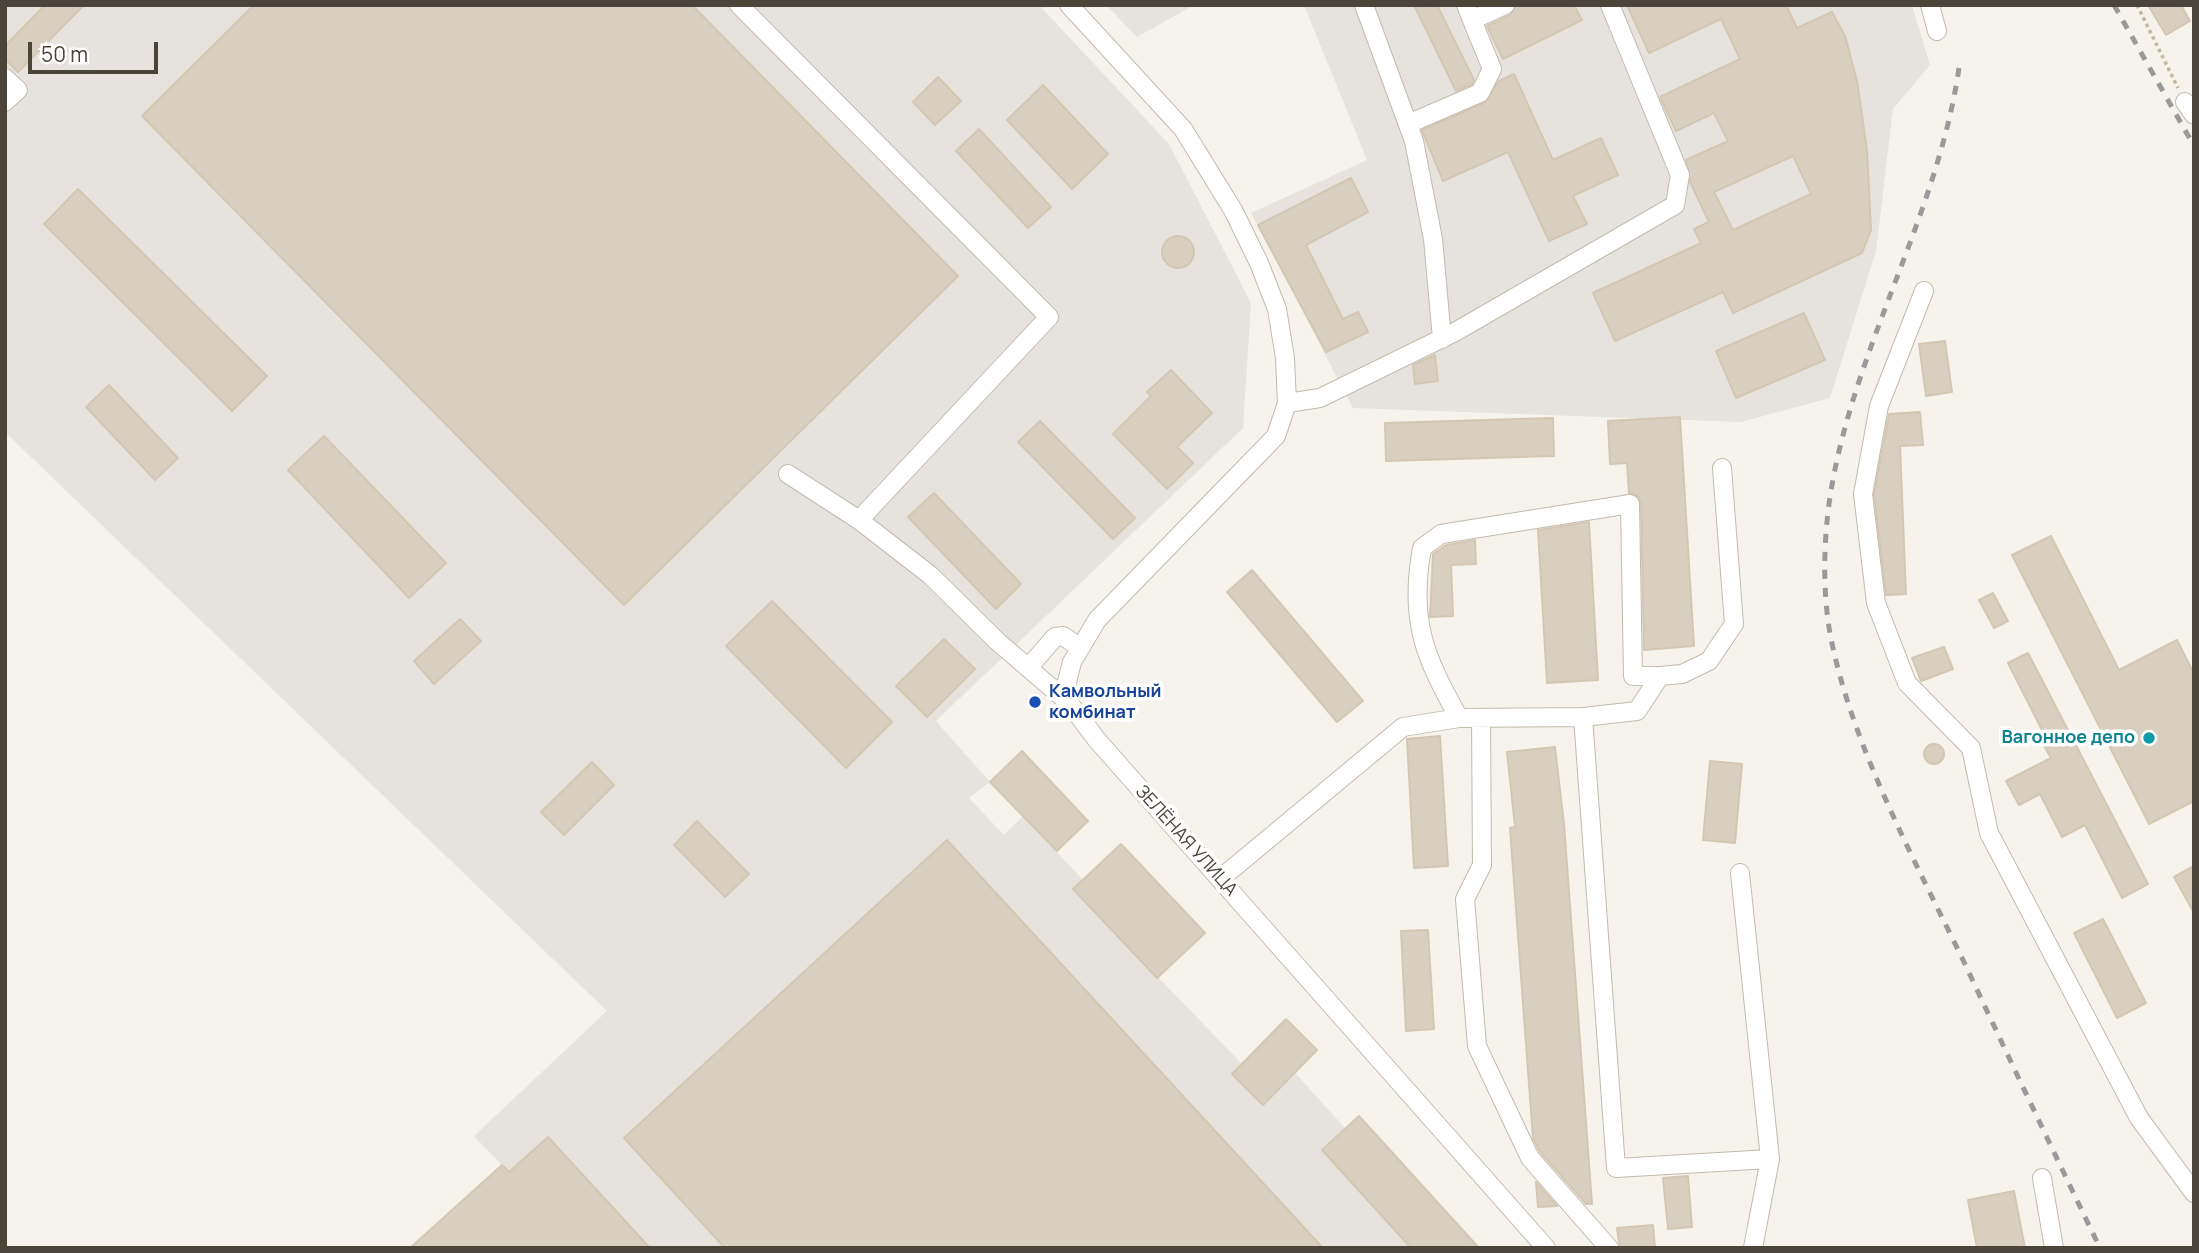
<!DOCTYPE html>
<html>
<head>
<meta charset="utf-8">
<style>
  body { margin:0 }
  #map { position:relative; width:2199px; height:1253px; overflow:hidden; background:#f6f3ec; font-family:Manrope,sans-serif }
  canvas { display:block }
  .frame { position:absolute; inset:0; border:7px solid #4b4439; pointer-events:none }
  .scale { position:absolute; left:28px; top:42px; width:130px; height:32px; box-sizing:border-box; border:4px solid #4b4439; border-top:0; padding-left:9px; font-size:21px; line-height:24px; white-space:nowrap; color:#4b4439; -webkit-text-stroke:5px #fff; paint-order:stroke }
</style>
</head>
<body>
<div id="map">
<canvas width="2199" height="1253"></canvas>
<div class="frame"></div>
<div class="scale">50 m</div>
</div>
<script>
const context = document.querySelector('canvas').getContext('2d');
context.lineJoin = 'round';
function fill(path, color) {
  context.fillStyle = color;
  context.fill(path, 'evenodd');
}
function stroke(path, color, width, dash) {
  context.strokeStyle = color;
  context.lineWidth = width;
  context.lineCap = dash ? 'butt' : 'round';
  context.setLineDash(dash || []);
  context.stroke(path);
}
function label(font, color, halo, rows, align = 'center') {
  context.font = font + ' Manrope,sans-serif';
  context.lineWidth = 7;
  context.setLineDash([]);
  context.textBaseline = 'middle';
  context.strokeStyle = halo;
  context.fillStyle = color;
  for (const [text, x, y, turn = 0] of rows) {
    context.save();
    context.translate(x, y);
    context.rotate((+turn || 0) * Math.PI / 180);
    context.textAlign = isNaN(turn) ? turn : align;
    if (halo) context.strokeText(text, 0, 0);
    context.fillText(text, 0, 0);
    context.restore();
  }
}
fill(new Path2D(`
  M5 5H1039L1169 144 1251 303 1243 428 936 721 990 782 969 798 1004 835 1023 816 1083 880 1074 890 1242 1064 1232 1074 1263 1105 1295 1073 1345 1128 1359 1116 1479 1248H410L502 1165 474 1136 607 1011 5 432Z
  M1106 5H1194L1137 37Z
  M1304 5H1912L1930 65 1893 109 1876 251 1830 398 1741 422 1353 408 1251 213 1367 160Z`), '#e6e2dd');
const building = new Path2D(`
  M45 5H84L18 72 5 59V46Z
  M254 5H692L958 276 624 605 142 116Z
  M1414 5H1437L1474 80 1472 84 1456 91Z
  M1516 5H1574L1582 20 1503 59 1487 26 1510 15Z
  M1627 5H1786L1797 28 1832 12 1845 36 1857 81 1867 150 1871 230 1862 253 1733 313 1723 292 1615 341 1593 293 1701 243 1694 229 1709 222 1690 182 1686 160 1728 141 1714 113 1676 131 1660 97 1740 59 1721 19 1649 53ZM1793 156 1811 194 1733 230 1714 192Z
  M2148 5H2181L2190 21 2166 35Z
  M1514 74 1553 160 1601 138 1618 175 1573 196 1587 224 1549 241 1508 152 1443 181 1422 130 1484 103 1499 81Z
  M938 77 961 101 935 125 913 102Z
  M1043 85 1108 154 1072 189 1007 120Z
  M979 129 1051 207 1028 228 956 151Z
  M1351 178 1368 212 1306 245 1343 319 1358 312 1368 332 1326 352 1258 225Z
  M78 189 267 376 232 411 44 224Z
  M1162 252a16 16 0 1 1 32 0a16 16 0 1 1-32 0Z
  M1804 313 1825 360 1736 398 1716 351Z
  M1945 341 1952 392 1926 396 1919 344Z
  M1435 355 1438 381 1415 384 1413 365Z
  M1171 370 1212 413 1177 447 1193 463 1167 489 1113 434 1151 396 1147 392Z
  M109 385 178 458 155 480 86 407Z
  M1920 412 1923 445 1900 446 1906 594 1886 595 1874 494 1889 414Z
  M1680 417 1694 646 1644 650 1641 504 1639 497 1629 493 1627 463 1610 464 1608 421Z
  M1553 418 1554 456 1386 461 1385 423Z
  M1040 421 1135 518 1113 539 1018 442Z
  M324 436 446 563 409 598 288 470Z
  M934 493 1021 584 996 609 908 517Z
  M1589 522 1598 680 1547 683 1538 530Z
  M2051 536 2119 670 2177 640 2194 674V801L2149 824 2012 555Z
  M1475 540 1476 564 1451 565 1453 616 1430 617 1433 554 1446 545Z
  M1252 570 1363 701 1337 722 1227 592Z
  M1993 593 2008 621 1994 628 1979 600Z
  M772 601 892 722 846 768 726 646Z
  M460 619 481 641 434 684 414 661Z
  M944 639 975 669 927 717 896 686Z
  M1944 647 1953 669 1921 681 1912 658Z
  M2028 653 2148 884 2122 898 2085 825 2062 837 2040 794 2019 805 2006 781 2051 758 2039 737 2044 734 2008 663Z
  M1440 736 1448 866 1414 868 1407 739Z
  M1924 754a10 10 0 1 1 20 0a10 10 0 1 1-20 0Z
  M1555 747 1564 824 1592 1204H1586L1540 1152 1533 1138 1510 828 1515 827 1507 752Z
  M1022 751 1088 821 1057 851 990 782Z
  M1710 761 1742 764 1735 843 1703 840Z
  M592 762 614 785 564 835 541 812Z
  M697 821 749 874 725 897 674 845Z
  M947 840 1323 1248H725L624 1138Z
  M1121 844 1205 933 1157 978 1073 889Z
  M2194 866V913L2174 877Z
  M2103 919 2146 1003 2117 1018 2074 933Z
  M1428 930 1434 1029 1406 1031 1401 931Z
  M1286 1019 1317 1050 1263 1105 1232 1074Z
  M1359 1116 1479 1248H1411L1322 1150Z
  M548 1137 650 1248H410L502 1165 509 1172Z
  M1688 1176 1692 1227 1668 1229 1663 1178Z
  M1536 1182 1557 1206 1538 1207Z
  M2014 1191 2025 1248H1977L1968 1200Z
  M1653 1225 1655 1248H1620L1617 1228Z`);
fill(building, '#d8cfc1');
stroke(building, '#d3c7b4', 2);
const minor = new Path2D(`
  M739 5 1049 317 859 520
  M1069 5 1183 129 1233 210 1259 263 1277 309 1285 358 1287 403 1276 436 1097 620 1072 662 1067 682 1069 703
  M1364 5 1414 141 1433 239 1442 339
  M1466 5 1472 20 1505 5
  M1930 5 1937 31
  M5 78 18 90 5 102
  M2185 102 2194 115
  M1408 124 1480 93 1492 69 1472 20
  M1924 291 1879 406 1863 494 1876 603 1907 683 1971 748 1989 833 2139 1118 2194 1193
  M1287 403 1320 398 1455 332 1675 205 1680 175 1610 5
  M788 474 859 520 930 575 997 641 1069 703 1097 740 1546 1248
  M1028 668 1055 637 1063 636 1079 647
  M1583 717 1616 1168 1770 1159 1753 1248
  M1459 718C1424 656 1409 620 1422 548L1441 534 1630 504 1633 676H1660
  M1481 718 1482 865 1465 899 1477 1046 1530 1158 1609 1248
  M1740 873 1770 1159
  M1220 879 1403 727 1459 718 1583 717 1637 711 1660 676 1682 674 1709 661 1734 624 1722 468
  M2042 1178 2054 1248`);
stroke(minor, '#c2bbae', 20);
stroke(new Path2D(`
  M2137 5 2178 88`), '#c4b79f', 3.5, [3.5, 3.5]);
stroke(minor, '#fff', 18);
stroke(new Path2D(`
  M2114 5 2194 146
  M1959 68C1937 218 1853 348 1830 497 1823 544 1822 601 1833 648 1856 753 1917 865 1964 962 2009 1058 2054 1153 2100 1248`), '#9a9a9a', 5, [9, 9]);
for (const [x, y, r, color] of [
  [1035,702,7,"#1a4fb4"],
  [2149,738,7,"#0f9aa8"]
]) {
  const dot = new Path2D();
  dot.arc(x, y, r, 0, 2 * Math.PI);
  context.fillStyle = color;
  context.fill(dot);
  stroke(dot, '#fff', 2.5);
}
label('bold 18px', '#164399', '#fff', [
  ["Камвольный",1049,692],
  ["комбинат",1049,713]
], 'left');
label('bold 18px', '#0d838f', '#fff', [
  ["Вагонное депо",2135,738]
], 'right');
label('18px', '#4b4439', '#fff', [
  ["ЗЕЛЁНАЯ УЛИЦА",1186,841,48]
]);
</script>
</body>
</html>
